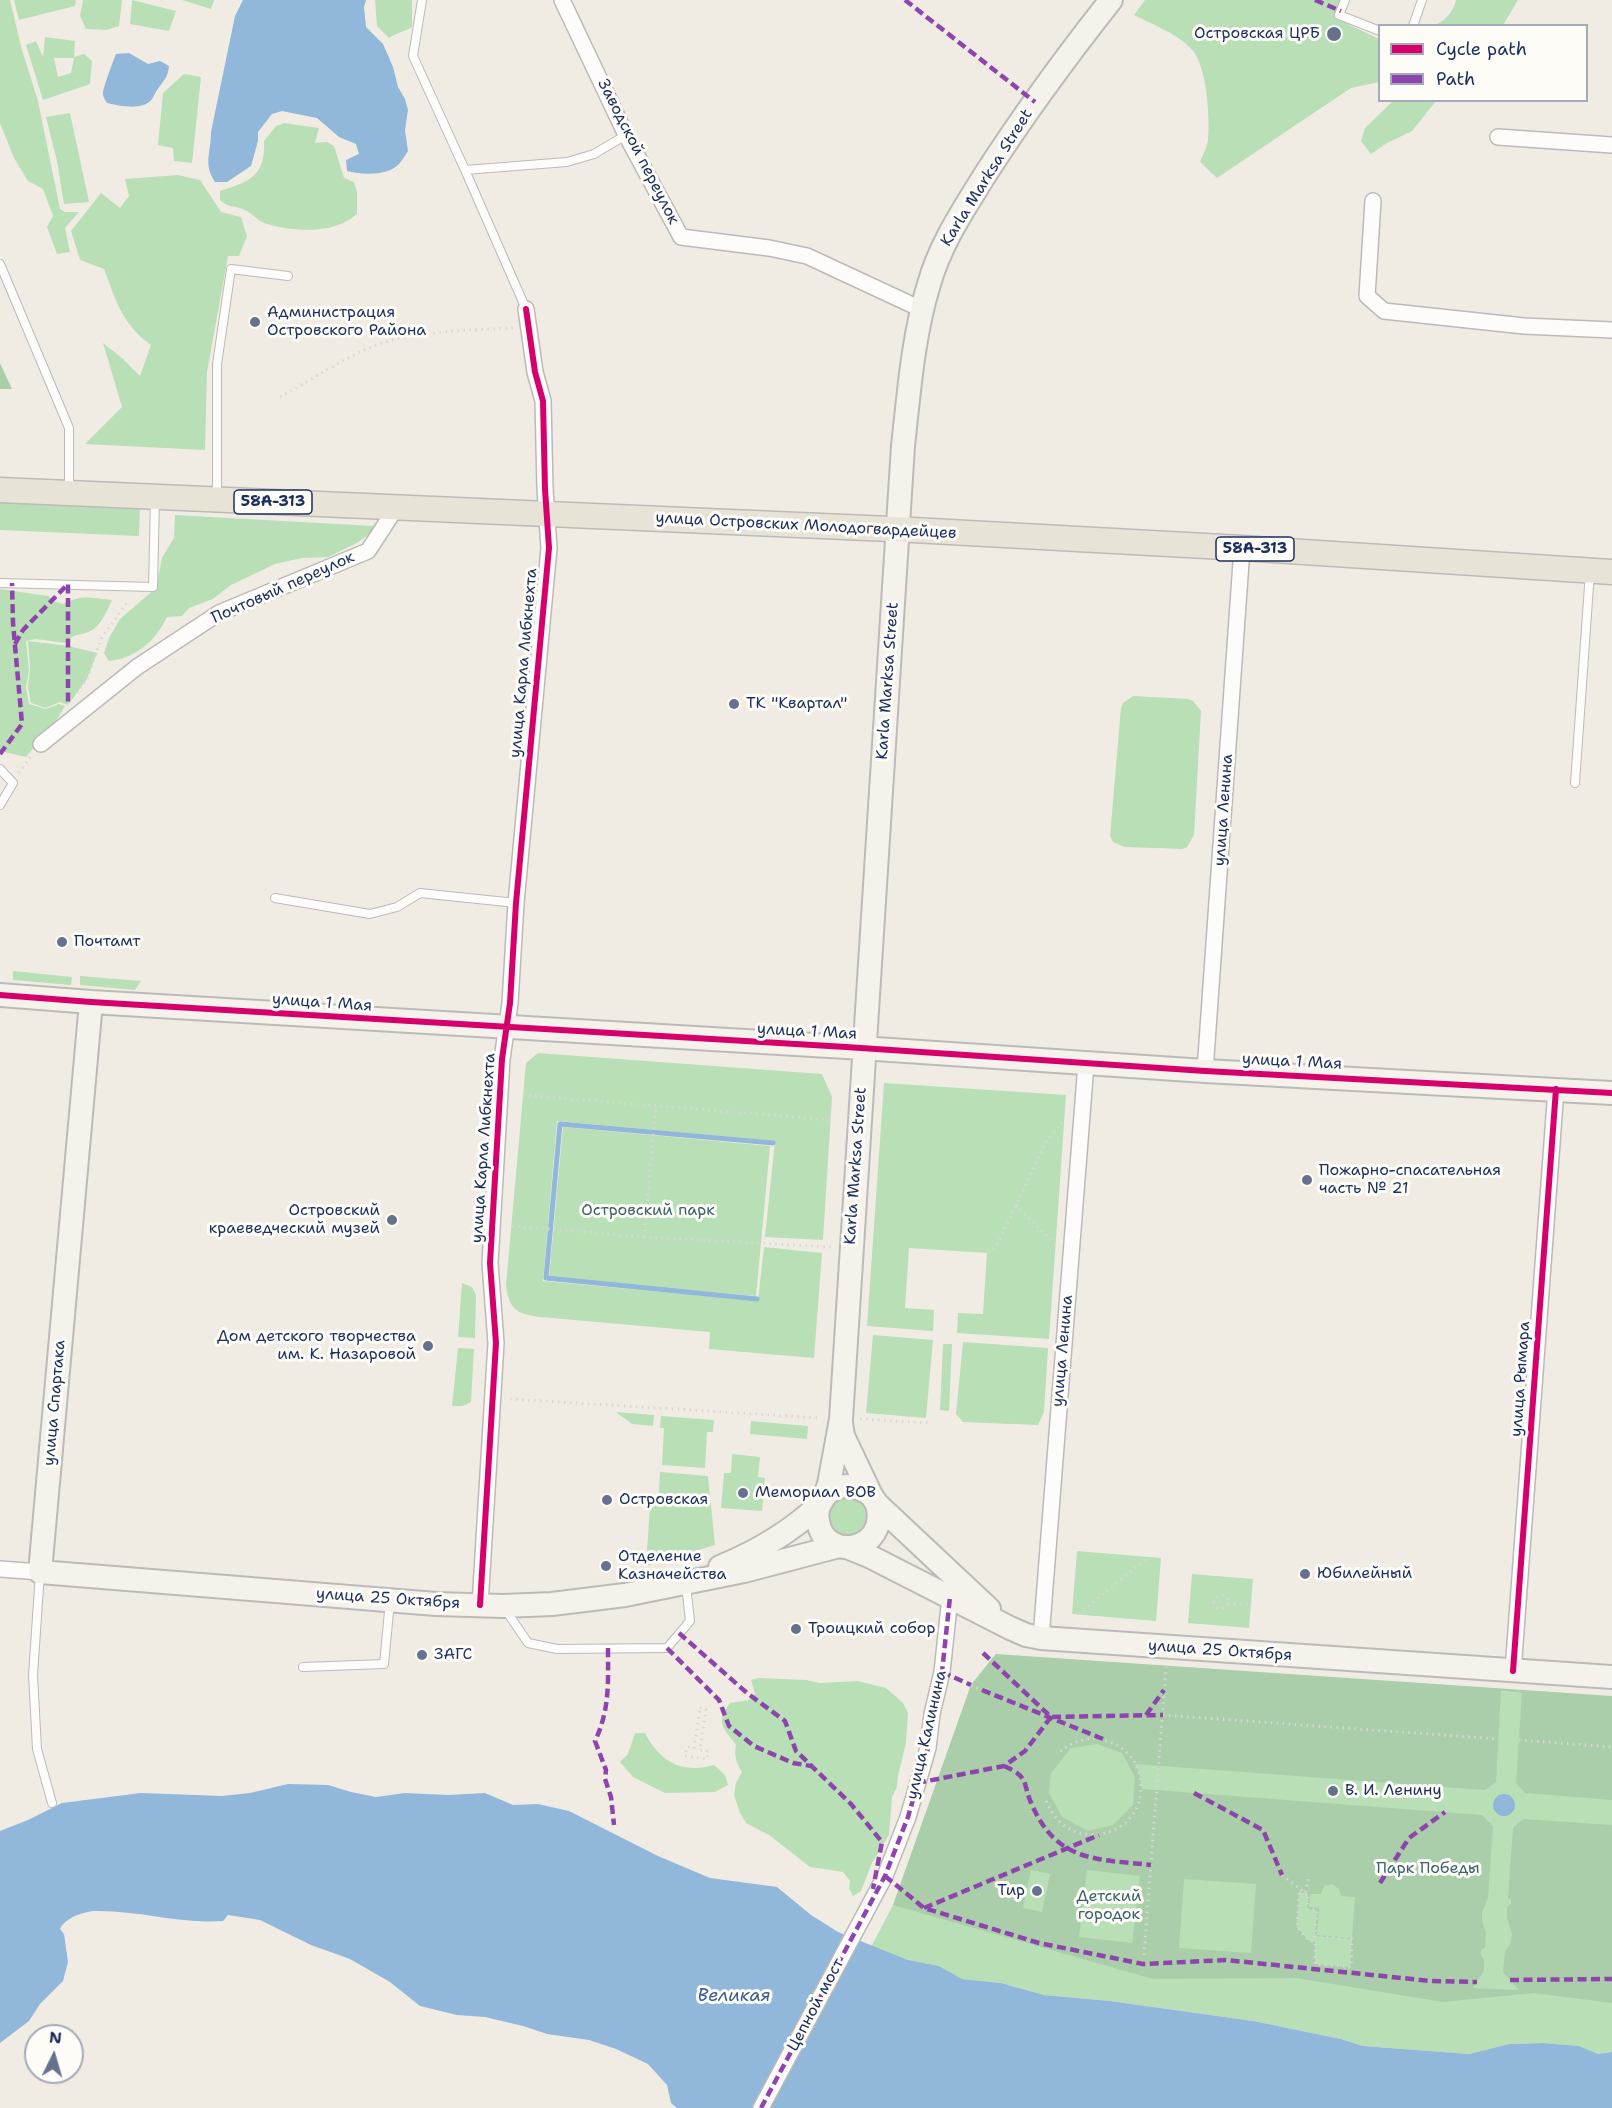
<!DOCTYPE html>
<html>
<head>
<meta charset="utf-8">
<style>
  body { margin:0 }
  #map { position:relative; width:1612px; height:2108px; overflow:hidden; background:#f1ece3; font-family:"Shantell Sans",sans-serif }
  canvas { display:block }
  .legend { position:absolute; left:1378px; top:24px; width:210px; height:78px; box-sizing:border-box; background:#fdfcf7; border:2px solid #a3aaba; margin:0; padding:8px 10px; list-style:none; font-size:18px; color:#1b2f5e }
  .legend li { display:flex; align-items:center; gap:12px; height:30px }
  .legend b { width:30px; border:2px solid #a3aaba }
  .north { position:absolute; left:24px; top:2024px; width:60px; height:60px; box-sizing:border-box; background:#fdfcf7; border:2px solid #a3aaba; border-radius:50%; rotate:5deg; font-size:16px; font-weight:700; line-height:24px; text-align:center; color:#1b2f5e }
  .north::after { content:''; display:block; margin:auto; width:21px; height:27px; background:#66718d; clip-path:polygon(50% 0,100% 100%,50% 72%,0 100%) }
</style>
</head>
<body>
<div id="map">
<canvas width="1612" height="2108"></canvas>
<ul class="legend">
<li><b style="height:8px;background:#d6006c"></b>Cycle path</li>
<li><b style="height:8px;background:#8e44ad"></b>Path</li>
</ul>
<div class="north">N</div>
</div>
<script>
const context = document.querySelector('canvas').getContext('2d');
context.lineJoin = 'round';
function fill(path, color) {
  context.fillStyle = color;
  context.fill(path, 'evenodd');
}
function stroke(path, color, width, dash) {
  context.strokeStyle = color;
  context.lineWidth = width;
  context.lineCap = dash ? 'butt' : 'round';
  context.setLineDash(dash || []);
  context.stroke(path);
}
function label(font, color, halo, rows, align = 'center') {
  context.font = font + ' "Shantell Sans",sans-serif';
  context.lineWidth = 6;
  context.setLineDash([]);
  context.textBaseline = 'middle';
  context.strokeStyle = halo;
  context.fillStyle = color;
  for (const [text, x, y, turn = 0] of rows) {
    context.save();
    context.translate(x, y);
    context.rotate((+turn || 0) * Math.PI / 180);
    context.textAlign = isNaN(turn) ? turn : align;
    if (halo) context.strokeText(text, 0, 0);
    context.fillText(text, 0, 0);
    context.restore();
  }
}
fill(new Path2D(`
  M0 0H10L22 50 38 101 60 209 65 212H79L65 228 70 252 57 254 47 227 53 216 43 189 28 181 14 158 0 123Z
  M14 0H76L75 6 19 20Z
  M83 0H122L119 26 106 30 86 29 80 16Z
  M132 0 176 11 169 31 130 24Z
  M182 0H214L211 9Z
  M375 0H412V27C404 32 398 32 389 38L377 26Z
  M1145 0H1340L1335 18 1379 39V82L1351 88 1217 178 1200 162C1203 155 1207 147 1208 140 1210 118 1207 70 1194 52 1181 35 1153 25 1134 15Z
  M1456 0H1518L1503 25H1435C1445 21 1454 11 1456 0Z
  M45 37 75 41 74 57 84 54 92 61 90 84 43 100 26 45 36 41 43 57ZM54 58H74L71 73 58 77Z
  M184 74 201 77 192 163 174 161 173 148 158 145 163 93Z
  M1393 101H1436L1412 131 1387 143 1371 154 1361 141 1365 128Z
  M70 113 89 202 64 204 57 161 46 117Z
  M284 123 319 128 315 143 327 142 334 146 344 178 354 182 357 192V214C334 235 292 232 264 223 257 220 252 213 245 210 235 205 230 209 220 200V191C249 182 266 176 264 141L276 126Z
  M178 175 200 180 221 212 241 217 247 236 239 256H228L207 372 205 450 85 444 122 407 103 343 123 359 140 376 151 345C122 324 116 301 104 269L80 260 71 231 101 193 120 208 129 196 125 179Z
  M0 498 140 505 139 536 0 530Z
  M175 515 374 526 373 531 357 543 328 557 302 558 275 564 231 585 213 599 189 608 182 616 167 617C155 641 137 658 109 661L104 653 109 638 120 619 156 588 162 558 174 538Z
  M0 589 48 596 53 601 63 604C82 594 91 598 112 600 107 611 100 628 88 632 75 637 77 632 65 643L36 639 26 641 29 670 26 688 29 704 46 709 59 704 65 706 53 726 26 757 0 751Z
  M28 641 69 646 97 653 87 679 68 705 60 702 46 708 31 703 28 687 30 669Z
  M1133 696 1188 699 1193 701 1201 711 1194 835 1187 847 1182 849 1125 847 1113 842 1110 836 1121 708 1123 703Z
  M13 971 72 977 71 985 13 980Z
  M80 976 141 981 135 990 80 985Z
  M538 1053 822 1074 832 1097 823 1240 765 1237 775 1141 557 1121 543 1281 758 1301 764 1247 822 1253 814 1358 709 1349 710 1332 540 1317C517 1314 509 1310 506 1285L526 1063Z
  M884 1083 1066 1095 1049 1339 957 1333 958 1313 983 1314 987 1253 909 1248 905 1308 934 1310 933 1331 867 1326Z
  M563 1127 770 1146 756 1296 549 1278Z
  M462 1283 472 1287 476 1295 475 1338 458 1337Z
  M873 1335 933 1340 926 1418 866 1413Z
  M963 1342 1048 1348 1044 1412 1038 1425 963 1422 956 1414Z
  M943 1344H952L949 1411 940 1410Z
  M458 1348 474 1349 471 1402 462 1406H452Z
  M616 1412 654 1415 653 1426 632 1424Z
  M661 1416 714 1420 713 1432H707L705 1468 662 1465 664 1428H660Z
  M751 1421 808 1426 807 1439 750 1434Z
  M732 1454 760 1457 758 1477 765 1478 762 1511 721 1508 724 1473H731Z
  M660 1472 708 1476 715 1545 646 1566 650 1505 658 1506Z
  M828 1516a20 20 0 1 1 40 0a20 20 0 1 1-40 0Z
  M1077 1551 1161 1558 1156 1621 1072 1614Z
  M1192 1574 1253 1579 1249 1628 1188 1623Z
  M993 1657 1612 1699V2052L1598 2054 1579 2046 1543 2043 1509 2044 1469 2054 1363 2046 1341 2039 1253 2021 1110 2001 1044 1995 1001 1983 962 1979 939 1966 908 1960 871 1947 893 1905 971 1685Z
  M759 1678 806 1680 820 1683 858 1681 886 1688 903 1703 908 1713 906 1743 898 1776 897 1787 892 1797 889 1835 872 1863 861 1891 853 1896 849 1888 850 1881 843 1872 810 1867 769 1835 746 1823 740 1813 734 1795 736 1783 742 1772C736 1763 734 1755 736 1745 723 1727 715 1723 730 1703L749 1700 755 1694 751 1680Z
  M635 1733H645C660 1762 682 1774 714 1765L725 1775 728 1785 715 1792 665 1793 633 1777 620 1762 628 1754Z`), '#b8dfb6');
fill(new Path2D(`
  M0 363 12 389H0Z
  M996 1654 1612 1696V1800L1525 1793 1516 1783 1522 1693 1501 1691 1496 1782 1485 1790 1135 1764 1139 1772 1142 1789 1482 1815 1493 1826 1488 1898 1482 1912V1920L1486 1933 1485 1947 1481 1950V1955L1484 1960V1971L1473 1988 1519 1990 1503 1972 1505 1952 1510 1944 1512 1935 1507 1918V1907L1511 1904V1900L1508 1898 1513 1828 1523 1819 1612 1825V2003L1534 1993 1443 2002 1296 1978 1153 1979 893 1905 971 1685ZM1097 1744 1122 1753 1135 1777 1133 1805 1113 1825 1088 1831 1062 1817 1049 1793 1051 1773 1071 1748ZM1031 1870 1050 1874 1042 1912 1023 1908ZM1087 1870 1140 1876 1132 1943 1079 1937ZM1184 1879 1256 1884 1251 1953 1179 1948ZM1332 1884 1339 1889 1341 1896 1355 1897 1352 1938 1317 1935 1319 1908 1309 1907 1310 1894H1321L1324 1886ZM1305 1893 1308 1894 1307 1909 1317 1911 1315 1936 1352 1939 1350 1967 1315 1964V1942L1308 1940 1297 1927 1299 1893Z`), '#aaceaa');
fill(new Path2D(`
  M243 0H366L364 7 366 27 383 44 393 67 398 87 405 99 408 110 405 130 408 151C405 155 403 160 399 164 388 176 362 175 347 171L346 160 359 154 356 144 339 137 317 118 282 111 272 114 258 132V141L251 166 227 182H215C203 163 211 153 211 132L235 16Z
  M129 53 148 64 160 61 169 66C168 78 163 81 157 90 155 93 154 96 152 99 143 111 120 106 107 103 105 100 103 97 103 94 102 90 114 59 116 54Z
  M288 1784 328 1785 351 1792 376 1797 405 1793 448 1795 485 1793 513 1805 538 1804 569 1811 658 1856 710 1878 777 1887 811 1915 838 1932 908 1960 939 1966 962 1979 1001 1983 1044 1995 1110 2001 1253 2021 1341 2039 1363 2046 1469 2054 1509 2044 1543 2043 1579 2046 1598 2054 1612 2052V2108H677L671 2103 667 2085 648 2064 616 2049 589 2040 547 2034 523 2026 485 2017 457 2015 420 2006 390 1982 350 1959 311 1945 260 1920 228 1915 223 1921C179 1924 142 1911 99 1911 87 1910 65 1917 60 1929L64 1934 68 1962 63 1981 40 2004 29 2021 0 2043V1831L28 1820 62 1803 141 1793 222 1796 250 1793Z
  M1493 1805a11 11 0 1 1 22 0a11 11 0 1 1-22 0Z`), '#91b7da');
stroke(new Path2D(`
  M757 1299 546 1278 560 1124 773 1143`), '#91b7da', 5);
const lane = new Path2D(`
  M422 0 413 56 465 170 567 162 594 154 626 135
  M1345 0 1339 15 1380 31
  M1413 26 1422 0
  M465 170 526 309
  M0 264 69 428V491
  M217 495V364L231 269 288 276
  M0 583 153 587 155 499
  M0 769 13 783 0 805
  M1575 783 1590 572
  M275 898 370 914 397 907 420 893 516 903
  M40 1573 33 1675 37 1749 52 1803
  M505 1609 528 1643 557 1649 667 1648 690 1621 686 1585
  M303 1667 384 1664 390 1601`);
const street = new Path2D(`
  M562 0 626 135 681 237 769 248 807 256 923 310
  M1498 137 1612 145
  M1373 201 1367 296 1384 311 1524 326 1612 330
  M41 744 137 667 219 613 368 551 396 508
  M1205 1071 1242 548
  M0 1569 40 1572
  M480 1605 496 1343 490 1263 502 1059 510 1003 516 903 549 548 545 489 543 401 535 372 526 309
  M1041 1638 1086 1064
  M1513 1671 1556 1089
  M761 2108 885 1876 908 1817 928 1748 932 1714 942 1672 950 1597`);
const secondary = new Path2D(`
  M0 995 91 1002 846 1047 1205 1071 1612 1093
  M91 1002 40 1572 436 1604 503 1606 552 1604 625 1595 744 1571 839 1546
  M841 1423 843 1436 871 1495 877 1504 989 1609
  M871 1495C855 1484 835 1481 823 1499 818 1506 816 1513 818 1521 824 1563 890 1552 877 1504
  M825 1496 829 1484 841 1419 903 446C909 392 913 336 929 284 940 245 962 212 983 178 1022 117 1066 57 1111 0
  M849 1548 869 1556 1010 1628 1026 1635 1041 1638 1612 1677
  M720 1567C756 1552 791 1532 819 1505`);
const primary = new Path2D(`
  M0 490 913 530 1242 548 1612 572`);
stroke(lane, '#bcbab9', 10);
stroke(street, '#bcbab9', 18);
stroke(secondary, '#bcbab9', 26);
stroke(primary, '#bcbab9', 27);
stroke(new Path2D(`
  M280 397C311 380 342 359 374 346 410 331 473 330 513 328
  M77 693 87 679 102 637 129 600
  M19 773 31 756
  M523 1095 831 1120
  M1016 1205 1055 1244
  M512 1226 644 1237 831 1247
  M644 1237 656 1106
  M988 1253 998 1243 1046 1142 1064 1120
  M510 1399 821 1418
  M860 1419 930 1423
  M1214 1602a7 7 0 1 1 14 0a7 7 0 1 1-14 0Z
  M1228 1603 1250 1605
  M1079 1614 1148 1557
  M971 1685 982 1690
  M700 1708 706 1709 700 1750 708 1751 707 1759 685 1756 687 1747 694 1748Z
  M1163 1715 1498 1739
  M1519 1740 1612 1747
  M1046 1801C1051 1811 1056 1820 1065 1826 1084 1840 1113 1836 1128 1820 1151 1796 1142 1755 1112 1743 1091 1734 1074 1740 1057 1754
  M1282 1875 1305 1893 1309 1877
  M1299 1893 1308 1894 1307 1909 1317 1910 1315 1936 1352 1939 1351 1967 1315 1964V1942L1308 1940 1297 1927Z
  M1144 1955 1166 1667`), '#d8d7d7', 3, [1.5, 4.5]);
stroke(lane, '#fdfcfb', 8);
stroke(street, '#fdfcfb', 15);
stroke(secondary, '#f5f2ec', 22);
stroke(primary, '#e8e3d7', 24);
stroke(new Path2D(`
  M905 0 1035 102
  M1315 0 1341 11
  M15 644 23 630 68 584V705
  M0 754 22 724 13 623 12 583
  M679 1633 747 1693 785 1721 796 1751 851 1804 882 1842 873 1889
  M608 1648C608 1683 610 1709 595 1741L606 1770 605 1779 611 1797 614 1825
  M667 1648 719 1700 729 1726 754 1746 793 1763 811 1766
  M983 1653 1051 1717 1163 1715
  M942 1672 971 1685
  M982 1690 1103 1739
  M1146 1715 1164 1690
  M1004 1766C1030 1777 1022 1783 1032 1805 1057 1862 1096 1859 1151 1865
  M917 1783 1004 1766 1025 1751 1051 1717
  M1194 1793 1263 1830 1282 1875
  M885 1876 924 1908 1039 1943 1143 1964 1226 1960 1431 1981 1477 1982
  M1380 1883 1409 1838 1445 1812
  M924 1908 1099 1835
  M1510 1980 1612 1979
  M761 2108 885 1876 908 1817 928 1748 932 1714 942 1672 950 1597`), '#8e44ad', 4.5, [9, 4.5]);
stroke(new Path2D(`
  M0 995 91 1002 846 1047 1205 1071 1612 1093
  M480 1605 496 1343 490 1263 502 1059 510 1003 516 903 549 548 545 489 543 401 535 372 526 309
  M1513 1671 1556 1089`), '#d6006c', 6);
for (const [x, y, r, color] of [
  [1334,34,8,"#66718d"],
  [255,322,6,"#66718d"],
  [734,704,6,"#66718d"],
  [62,942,6,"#66718d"],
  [1307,1180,6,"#66718d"],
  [392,1220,6,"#66718d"],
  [428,1346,6,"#66718d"],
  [743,1493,6,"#66718d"],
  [607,1500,6,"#66718d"],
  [606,1566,6,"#66718d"],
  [1305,1574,6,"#66718d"],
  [796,1629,6,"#66718d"],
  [422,1655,6,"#66718d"],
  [1333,1791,6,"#66718d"],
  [1037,1891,6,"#66718d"]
]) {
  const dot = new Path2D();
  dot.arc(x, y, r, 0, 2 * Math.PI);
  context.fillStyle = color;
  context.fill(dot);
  stroke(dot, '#fdfcf7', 2);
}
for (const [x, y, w] of [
  [273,502,78],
  [1255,549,78]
]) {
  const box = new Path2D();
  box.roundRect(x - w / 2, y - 12, w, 24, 4.5);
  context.fillStyle = '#fdfcf7';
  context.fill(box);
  stroke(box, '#1b2f5e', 1.5);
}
label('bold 15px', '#1b2f5e', null, [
  ["58А-313",273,502],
  ["58А-313",1255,549]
]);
label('16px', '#1b2f5e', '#fdfcf7', [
  ["Островская ЦРБ",1320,34,"right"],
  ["Администрация",267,313],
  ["Островского Района",267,331],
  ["ТК \"Квартал\"",746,704],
  ["Почтамт",74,942],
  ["Пожарно-спасательная",1319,1171],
  ["часть № 21",1319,1189],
  ["Островский",380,1211,"right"],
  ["краеведческий музей",380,1229,"right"],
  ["Дом детского творчества",416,1337,"right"],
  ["им. К. Назаровой",416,1355,"right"],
  ["Мемориал ВОВ",755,1493],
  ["Островская",619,1500],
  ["Отделение",618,1557],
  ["Казначейства",618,1575],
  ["Юбилейный",1317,1574],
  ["Троицкий собор",808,1629],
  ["ЗАГС",434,1655],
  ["В. И. Ленину",1345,1791],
  ["Тир",1025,1891,"right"]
], 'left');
label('16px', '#1b2f5e', '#fdfcf7', [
  ["Заводской переулок",638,152,63],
  ["Karla Marksa Street",987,178,-58],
  ["улица Островских Молодогвардейцев",806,526,3],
  ["Почтовый переулок",283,588,-24],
  ["улица Карла Либкнехта",524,663,-85],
  ["Karla Marksa Street",888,681,-86],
  ["улица Ленина",1224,810,-86],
  ["улица 1 Мая",322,1003,4],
  ["улица 1 Мая",807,1032,3],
  ["улица 1 Мая",1292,1062,3],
  ["улица Карла Либкнехта",484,1148,-86],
  ["Karla Marksa Street",856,1166,-86],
  ["улица Ленина",1063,1351,-85],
  ["улица Рымара",1521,1379,-86],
  ["улица Спартака",55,1403,-85],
  ["улица 25 Октября",388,1599,4],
  ["улица 25 Октября",1220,1651,4],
  ["улица Калинина",927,1735,-77],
  ["Цепной мост",816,2005,-62]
]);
label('16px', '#3c616d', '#fdfcf7', [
  ["Островский парк",648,1211],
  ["Парк Победы",1428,1869],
  ["Детский",1109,1897],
  ["городок",1109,1915]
]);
label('italic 18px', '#3a5c8e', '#fdfcf7', [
  ["Великая",734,1996]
]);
</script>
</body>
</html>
